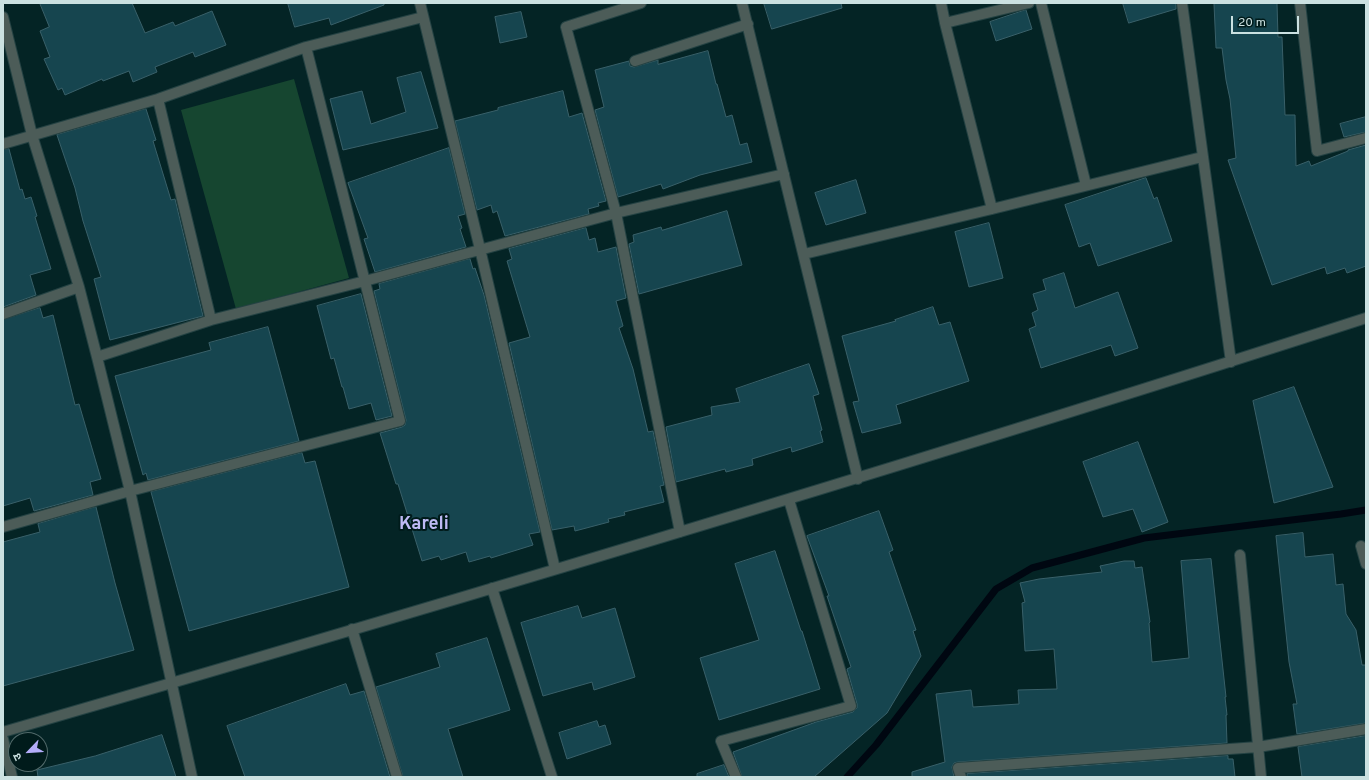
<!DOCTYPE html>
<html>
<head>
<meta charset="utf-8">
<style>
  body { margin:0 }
  #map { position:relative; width:1369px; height:780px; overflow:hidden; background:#042425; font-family:Overpass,"Noto Sans Devanagari",sans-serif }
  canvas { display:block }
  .frame { position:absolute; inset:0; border:4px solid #cbe1e1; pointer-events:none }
  .north { position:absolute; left:8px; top:732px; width:40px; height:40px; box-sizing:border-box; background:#001b1b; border:1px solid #516a6a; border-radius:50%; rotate:245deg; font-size:11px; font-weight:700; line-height:16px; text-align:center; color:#cbe1e1 }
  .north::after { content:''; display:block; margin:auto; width:14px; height:18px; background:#b3adf9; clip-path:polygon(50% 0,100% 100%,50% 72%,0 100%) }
  .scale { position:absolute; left:1231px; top:16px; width:68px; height:18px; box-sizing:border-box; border:2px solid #cbe1e1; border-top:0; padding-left:5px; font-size:12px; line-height:14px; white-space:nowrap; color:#cbe1e1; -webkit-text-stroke:3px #001b1b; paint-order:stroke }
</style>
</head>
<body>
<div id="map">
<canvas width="1369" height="780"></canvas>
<div class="frame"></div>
<div class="north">उ</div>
<div class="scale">20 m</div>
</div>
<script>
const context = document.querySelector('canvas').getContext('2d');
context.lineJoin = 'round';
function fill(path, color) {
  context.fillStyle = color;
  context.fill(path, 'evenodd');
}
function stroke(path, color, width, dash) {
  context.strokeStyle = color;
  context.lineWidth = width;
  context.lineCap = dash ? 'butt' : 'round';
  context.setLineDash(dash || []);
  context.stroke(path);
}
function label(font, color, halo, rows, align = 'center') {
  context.font = font + ' Overpass,sans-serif';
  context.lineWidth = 4;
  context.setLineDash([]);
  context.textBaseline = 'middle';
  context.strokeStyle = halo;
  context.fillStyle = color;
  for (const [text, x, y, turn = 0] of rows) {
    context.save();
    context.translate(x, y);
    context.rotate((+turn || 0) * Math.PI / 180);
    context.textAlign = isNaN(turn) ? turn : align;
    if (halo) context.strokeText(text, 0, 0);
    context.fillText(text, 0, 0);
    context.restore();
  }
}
fill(new Path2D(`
  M294 79 349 278 236 309 181 110Z`), '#164630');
stroke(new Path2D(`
  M847 777 876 745 996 589 1032 568 1144 538 1341 514 1366 510`), '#000711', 7);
const building = new Path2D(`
  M40 3H132L145 33 173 22 175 26 212 11 226 45 195 57 193 52 155 67 157 72 133 82 129 71 103 81 102 79 65 95 62 88 58 90 44 59 50 57 40 31 49 27Z
  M288 3H384V5L331 25 329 18 295 27Z
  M764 3H841L842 8 772 29Z
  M1123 3H1176V9L1129 23Z
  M1236 3H1277L1278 37H1282L1285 115H1295L1296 166 1309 161 1311 166 1348 151V150L1366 145V266L1347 273 1345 268 1327 274 1325 267 1272 285 1228 160 1236 158 1230 99 1226 80 1222 48H1216L1214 4Z
  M1026 10 1032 29 996 41 990 22Z
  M521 12 527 37 500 43 495 17Z
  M708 51 716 84H717L726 117 732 115 740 145 747 143 752 162 700 175 663 189 661 184 618 197 595 110 604 107 595 70 629 61 630 66 634 67 658 60V64Z
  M421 72 438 128 343 150 330 99 362 91 371 124 406 112 397 78Z
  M563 91 569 117 582 113 606 201 598 203 599 206 588 209 589 214 505 236 497 211 493 213 491 205 477 210 455 121 498 110V108Z
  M146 109 156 140 153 141 171 200 175 199 203 316 110 340 94 279 101 277 83 221 75 188 57 135Z
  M1366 117V132L1344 137 1340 124Z
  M449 148 465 214 458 216 462 228 460 229 466 247 375 272 364 239 368 238 348 183Z
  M9 149 20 190 22 189 25 199 31 197 37 216 35 217 51 269 30 275 36 295 3 307V150Z
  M1146 178 1154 199 1157 197 1172 241 1098 266 1090 243 1079 247 1065 205Z
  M856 180 866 213 826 225 815 193Z
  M727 211 742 265 639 294 629 244 634 242 633 235 661 227 662 230Z
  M989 223 1003 278 969 287 955 232Z
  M586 228 589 240 595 238 598 252 616 247 626 298 616 301 623 326 619 328 633 369 648 432 653 431 664 485 660 486 664 502 624 512 625 515 608 519 609 522 575 531 574 526 552 530 509 343 530 337 507 261 512 259 509 249Z
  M470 259 473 269 475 268 484 295 540 532 529 534 533 545 491 558 490 556 469 562 466 552 441 560 439 556 422 561 398 484H396L380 433 402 427 405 425 406 420 374 291 380 289 379 284Z
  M1064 273 1075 308 1118 292 1138 348 1115 356 1111 345 1041 368 1029 329 1036 326 1032 313 1038 310 1033 294 1046 290 1043 280Z
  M361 294 392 416 376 420 371 403 349 409 343 387H342L334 358 331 359 317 306Z
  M933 307 939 325 950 322 969 381 896 405 901 423 862 433 853 402 859 401 842 336 896 321 895 320Z
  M40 308 43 318 53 315 75 405 79 404 101 479 90 482 93 495 34 511 30 498 3 506V320Z
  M268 327 299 441 148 480 146 473 143 475 115 376 211 350 209 343Z
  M809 364 819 394 813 396 822 430 820 431 823 442 792 452 791 447 752 459 753 465 726 472 725 469 676 482 666 427 712 415 711 407 740 402 736 389Z
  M1294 387 1333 487 1274 503 1253 401Z
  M1138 442 1168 522 1142 532 1133 509 1103 517 1083 462Z
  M302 453 305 463 315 461 349 587 189 631 151 492Z
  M96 507 115 583 134 650 3 686V542L40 532 38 524Z
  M879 511 893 550 889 552 916 630 913 631 921 656 887 713 814 777H742L733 752 816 722 853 712 857 708V704L847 669 851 667 827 596H829L807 536Z
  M1303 533 1305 557 1333 554 1336 585 1343 584 1346 614 1356 630 1362 665H1366V723L1297 734 1293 704H1297L1289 662 1276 536Z
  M775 551 801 631H802L820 689 719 720 700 658 759 640 735 564Z
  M1211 559 1226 697H1225L1227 715H1226L1227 743 958 762 954 763 952 767 954 777H912V772L945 762 936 694 971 690 973 707 1019 704 1018 690 1057 689 1054 649 1025 651 1022 603 1025 602 1020 583 1039 579 1102 572 1100 566 1124 561H1134L1135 568 1142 567 1150 622 1149 623 1152 662 1189 658 1181 561Z
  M578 606 582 618 615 608 635 677 594 690 592 682 543 696 521 623Z
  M487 638 510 710 448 729 463 777H403L376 687 440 667 436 654Z
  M346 684 350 695 364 691 390 777H245L227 726Z
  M597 721 599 727 605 725 611 744 567 759 559 733Z
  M162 735 176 777H38L37 770 95 756Z
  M1366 736V777H1302L1298 747Z
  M1228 756V759H1233L1235 777H967V774Z
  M724 765 729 777H697V774Z`);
fill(building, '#16454f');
stroke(building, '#396069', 1);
const street = new Path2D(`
  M420 3 480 249 555 569
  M641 3 566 27 616 213 680 532
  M742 3 858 479
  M941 3 945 23 992 209
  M1041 3 1086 185
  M1182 3 1231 362
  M1300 3 1317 151 1366 138
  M3 17 32 135 79 287 97 357 130 491 192 777
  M945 23 1029 3
  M635 61 748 24
  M158 99 211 320
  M3 144 158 99 306 47 423 17
  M804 254 992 209 1202 157
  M3 314 79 287
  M97 357 211 320 365 281 616 213 784 174
  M3 527 130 491 400 421 306 47
  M1361 546 1366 564
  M1240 555 1261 777
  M492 588 552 777
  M352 629 397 777
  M3 732C459 600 914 464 1366 318
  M3 739 12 777
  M736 777 721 741 851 706 789 500
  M961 777 958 768 1258 747 1366 729`);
stroke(street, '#244243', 12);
stroke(street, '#4c5c58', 10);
label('bold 18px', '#bebaf4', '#001b1b', [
  ["Kareli",424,525]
]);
</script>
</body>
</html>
